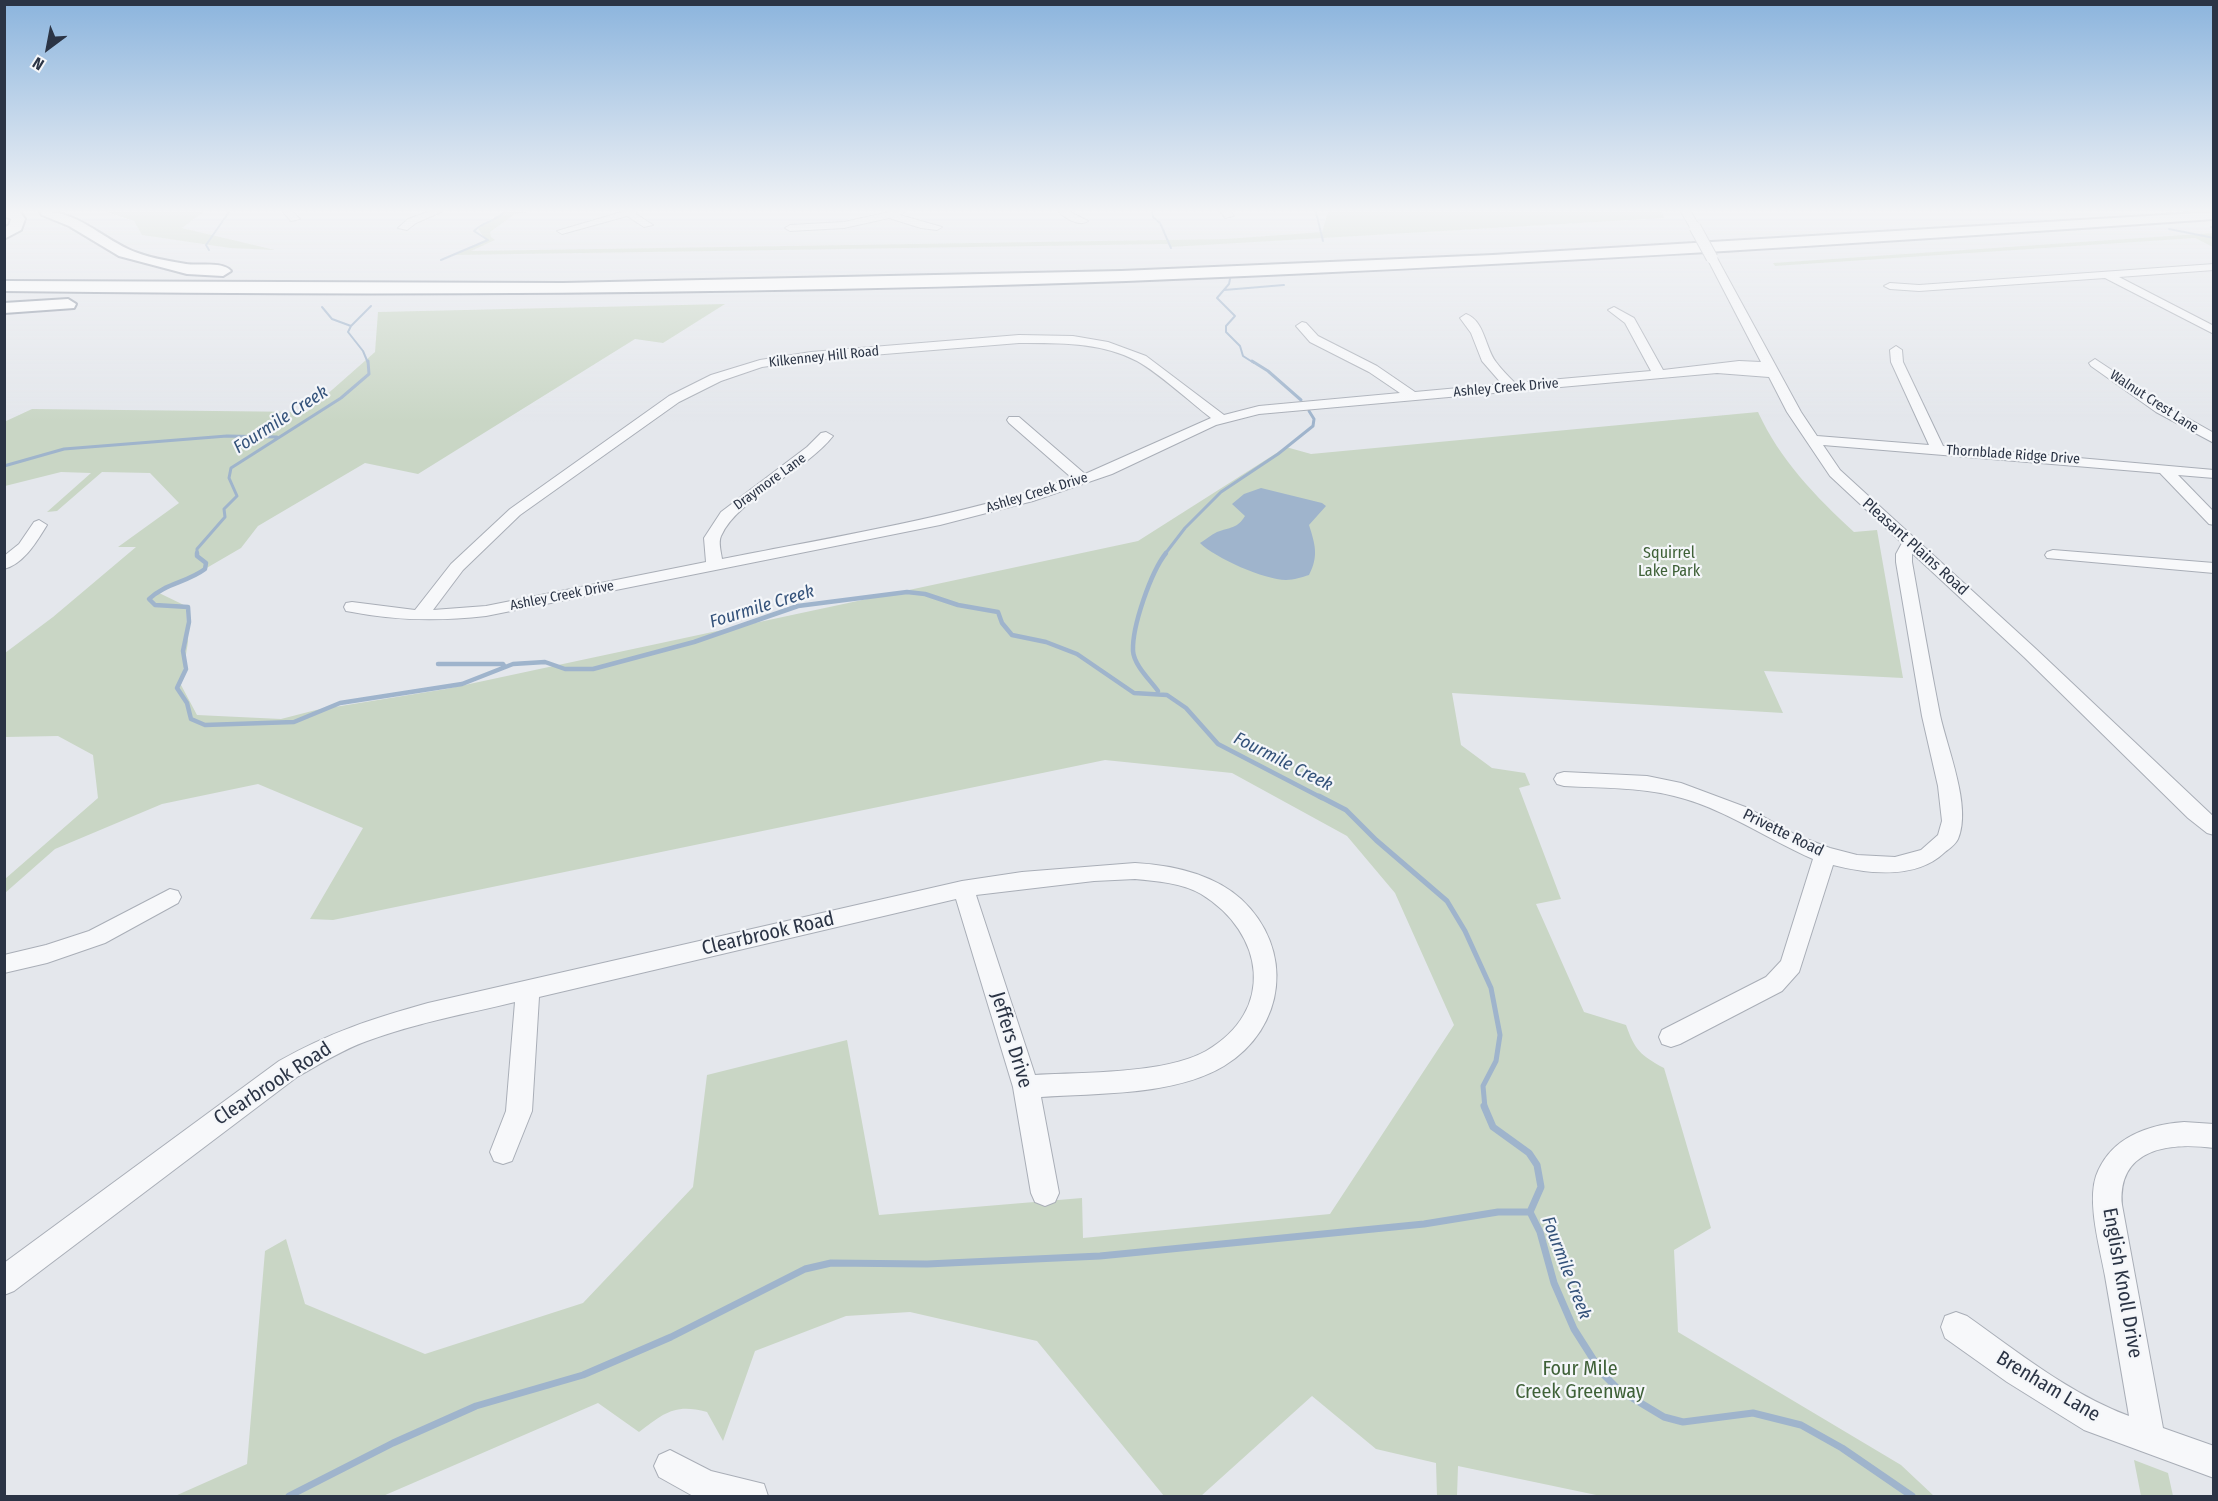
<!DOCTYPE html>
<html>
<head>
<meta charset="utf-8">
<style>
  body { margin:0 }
  #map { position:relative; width:2218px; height:1501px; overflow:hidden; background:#e4e7ec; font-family:"Fira Sans Condensed",sans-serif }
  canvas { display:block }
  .frame { position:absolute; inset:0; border:6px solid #2b3445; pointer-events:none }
  .north { position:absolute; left:18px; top:18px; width:60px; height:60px; -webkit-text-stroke:4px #f4f6f9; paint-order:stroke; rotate:212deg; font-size:16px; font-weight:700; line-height:24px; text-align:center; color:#2b3445 }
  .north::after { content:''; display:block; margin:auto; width:21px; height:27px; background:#2b3445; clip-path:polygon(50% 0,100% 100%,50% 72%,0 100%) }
</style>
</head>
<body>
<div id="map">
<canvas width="2218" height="1501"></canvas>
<div class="frame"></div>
<div class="north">N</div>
</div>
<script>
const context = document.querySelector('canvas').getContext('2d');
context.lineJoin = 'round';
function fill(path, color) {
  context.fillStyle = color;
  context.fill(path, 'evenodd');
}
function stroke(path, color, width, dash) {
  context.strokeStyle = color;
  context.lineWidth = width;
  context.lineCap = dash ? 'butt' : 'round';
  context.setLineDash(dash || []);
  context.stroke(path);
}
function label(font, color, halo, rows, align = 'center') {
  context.font = font + ' "Fira Sans Condensed",sans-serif';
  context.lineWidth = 4.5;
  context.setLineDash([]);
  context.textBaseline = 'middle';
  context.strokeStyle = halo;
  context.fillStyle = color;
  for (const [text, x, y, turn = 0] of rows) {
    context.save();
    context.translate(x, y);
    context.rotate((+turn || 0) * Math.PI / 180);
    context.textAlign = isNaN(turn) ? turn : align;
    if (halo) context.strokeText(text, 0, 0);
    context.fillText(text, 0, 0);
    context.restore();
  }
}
fill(new Path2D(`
  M107 212H203L182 228 275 250 230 248 142 235 134 221Z
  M503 212H527L515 214 490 232 491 237 495 240 471 251 1225 239 1322 232 1328 212H1661L1664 218 1170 247 1168 244 453 255 485 240 478 228Z
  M2213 233V247L2195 238 1775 266 1773 263Z
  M725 304 663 343 635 339 418 474 365 463 258 526 241 548 198 573 157 592 186 606 188 642 181 685 197 715 281 719 316 710 446 689 1138 541 1286 447 1311 454 1758 412C1780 460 1815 496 1854 532L1877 530 1903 678 1764 671 1783 713 1452 693 1461 745 1492 768 1525 773 1530 785 1519 788 1561 899 1536 904 1584 1012 1626 1025C1635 1050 1640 1055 1664 1068L1711 1228 1674 1250 1678 1332 1901 1465 1934 1496H1601L1458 1466 1457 1496H1437L1436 1463 1376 1449 1312 1396 1201 1496H1164L1037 1341 910 1312 846 1316 755 1351 723 1441 707 1412C675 1403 664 1413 639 1432L598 1403 383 1496H175L247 1464 265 1251 286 1239 305 1304 425 1354 583 1303 693 1187 707 1075 847 1040 879 1215 1082 1198 1083 1238 1330 1214 1454 1025 1395 893 1347 836 1232 773 1105 760 333 920 310 919 363 828 258 784 162 804 55 849 5 893V879L98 798 93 755 58 736 5 737V653L53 617 136 547H118L179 503 150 473 102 472 57 511 47 512 91 473 61 472 5 486 4 422 32 409 307 412 375 352 378 312Z
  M2134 1460 2168 1473 2173 1496H2141Z`), '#c9d6c5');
fill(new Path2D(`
  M1261 488 1322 503 1326 506 1309 525C1315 544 1319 556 1309 575 1302 577 1294 580 1286 580 1265 580 1215 558 1200 543 1205 540 1211 535 1217 532 1230 527 1237 529 1245 516L1232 504 1244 494Z`), '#9fb4cc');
stroke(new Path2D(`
  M1152 212 1153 217 1160 223 1171 248
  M1316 212 1323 241
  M2211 227 2214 228
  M2169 229 2214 238
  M209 250 206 245 229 212
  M441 260 488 240 474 231C483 221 496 222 504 212
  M1230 279 1229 284 1217 298 1235 316 1226 326V332L1240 346 1243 356 1254 363
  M1224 290 1284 285
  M322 307 332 319 351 326 348 332 363 351 368 363
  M351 326 371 306`), '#9fb4cc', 2);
stroke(new Path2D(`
  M1252 361 1268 371 1301 400
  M4 466 64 449 227 436 277 437
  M197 554V549L225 517 224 509 237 496 229 478 231 468 341 398 369 374 368 361
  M1165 554 1185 528 1221 492 1278 454 1313 426 1314 419 1309 411`), '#9fb4cc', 3);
stroke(new Path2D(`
  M197 553V556L206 563 205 569C188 582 164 584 149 599L155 605 188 607 189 622 183 651 186 669 177 688 187 703 191 719 205 725 294 722 340 703 462 684 513 664 545 662 565 669H593L694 642 798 606 907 592 925 594 958 605 998 612 1002 623 1012 635 1046 642 1077 654 1134 693 1167 695 1186 708 1218 744 1322 798
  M438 664H503L505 667
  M1158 691C1150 680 1134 665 1133 651 1132 626 1151 572 1166 553`), '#9fb4cc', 4.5);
stroke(new Path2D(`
  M1319 796 1346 810 1376 840 1447 901 1465 931 1491 988 1500 1035 1496 1061 1483 1086 1485 1108`), '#9fb4cc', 5);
stroke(new Path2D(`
  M1484 1106 1493 1127 1529 1153 1537 1165 1541 1187 1530 1212
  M1530 1212 1540 1232 1554 1283 1574 1329 1602 1373 1619 1390 1664 1417 1683 1422 1753 1413 1801 1425 1842 1448 1912 1496
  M289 1496 393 1443 476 1406 583 1375 671 1337 805 1269 831 1263 927 1264 1100 1256 1424 1224 1498 1212H1530`), '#9fb4cc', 7);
const minor = new Path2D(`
  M283 212H293L300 219 291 221Z
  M428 212H441L416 223 407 230 398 228 408 219Z
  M622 212H637L636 214 653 225 644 227 627 216 562 234 557 231Z
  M889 212H905L900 215 942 227 937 230 921 228 889 218 844 228 790 231 785 228 790 225 844 222Z
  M1059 212H1070L1088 221C1080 227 1066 219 1059 212Z
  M1221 212H1231L1234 216 1225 218Z
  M1681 212H1691L1700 227 1699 229H1691Z
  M1712 255 1717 258 1801 412 1817 436 1929 445 1891 362 1890 350 1896 346 1902 350 1903 362 1943 446 2214 470V478L2178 475 2214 512V525L2209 524 2160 473 1823 445 1840 470 2036 649 2214 817V835L2207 833 2188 818 2024 657 1912 553V562C1921 613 1930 664 1940 715 1947 748 1972 807 1958 839 1955 845 1950 848 1945 852 1916 880 1869 874 1833 865L1799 972 1782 991 1680 1044 1671 1047 1662 1044 1659 1037 1662 1030 1766 977 1781 961 1813 859C1767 839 1724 808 1674 796 1639 787 1601 788 1564 786L1557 784 1554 779 1557 774 1564 772 1647 776 1681 783 1748 808 1796 835 1830 848 1857 855 1895 857 1921 850 1938 835 1942 821 1938 786 1922 716 1896 562V554L1902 543 1830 476 1787 412 1769 377 1717 373 1259 414 1216 425 1112 474 1033 501 940 525 486 616C441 621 397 621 352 612L346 611 344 607 346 603 352 602 415 610 451 564 510 509 669 396 711 375 760 360 811 352 1019 335 1073 336 1108 342 1146 356 1224 415 1259 406 1400 393 1369 372 1310 342 1296 326 1302 322 1306 323 1318 336 1377 366 1415 392 1502 384 1482 361 1471 333 1460 318 1466 314C1485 321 1485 348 1496 362 1501 369 1508 376 1515 383L1651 371 1625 323 1608 310 1614 307 1634 318 1663 370 1739 361 1761 362 1707 258ZM1019 343C1059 343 1101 342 1137 361 1159 373 1190 402 1211 418L1085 474 1019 417H1009L1007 420 1009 423 1072 478C958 517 839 536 722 559 721 552 718 542 721 536 737 499 806 471 833 436L826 432 821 433 807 447 721 512 704 538 706 562 486 606 433 610 463 570 520 515 679 402 721 381 762 367 811 360Z
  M2214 264V270L2119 277 2214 326V334L2105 278 1919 291 1890 289 1884 286 1890 283 1919 285Z
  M2095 359 2166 406 2214 433V443L2156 412 2091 366 2089 363Z
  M39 520 47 525C37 541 24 564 4 569V556L19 544 34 522Z
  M2053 550 2214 563V573L2047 558 2045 555 2047 552Z
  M1135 863C1172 865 1213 874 1241 899 1295 949 1286 1028 1224 1066 1174 1096 1097 1093 1041 1097L1059 1193 1055 1202 1045 1206 1035 1202 1031 1193 1013 1087 956 899 539 997 532 1111 512 1161 503 1164 494 1161 490 1152 506 1111 515 1002C466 1014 415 1023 367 1041 342 1050 320 1064 297 1077L14 1291 4 1295V1263L279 1061C331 1032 371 1019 428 1003L962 881 1022 872ZM1135 879C1157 881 1182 883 1201 894 1265 933 1276 1011 1206 1051 1165 1074 1083 1072 1035 1075L976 895 1094 881Z
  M170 889 178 891 181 897 178 903 105 943 47 963 4 973V955L46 945 89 931Z
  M2184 1122 2214 1124V1148C2170 1142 2117 1148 2122 1205L2163 1428 2214 1446V1478L2084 1430 2007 1382 1945 1338 1941 1327 1945 1316 1956 1312 1967 1316C2018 1352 2070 1394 2129 1416 2121 1369 2113 1322 2105 1276 2100 1248 2087 1203 2096 1176 2110 1138 2146 1125 2184 1122Z
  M670 1450 711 1471 764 1484 768 1496H693L659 1477 654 1466 659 1455Z`);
const highway = new Path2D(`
  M4 212H20L25 219 21 230 4 239V228L9 225 11 219 4 216Z
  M40 212C74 209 98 235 128 249 144 257 168 261 186 264 199 266 223 261 231 271L223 276 187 274 119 256 69 226 42 215Z
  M2214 212V219C1851 244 1489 267 1126 281 753 294 379 296 4 291V281L563 283 1121 271 1493 255Z
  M68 299 76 304 74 308 4 313V303Z`);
stroke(minor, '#a9aeb7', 2);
stroke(highway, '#8b94a3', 4);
fill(minor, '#f7f8fa');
fill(highway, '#fff');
const minorBridge = new Path2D(`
  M1695 227 1712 258`);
stroke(minorBridge, '#a9aeb7', 13, []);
stroke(minorBridge, '#f7f8fa', 11);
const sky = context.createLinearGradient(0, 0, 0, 422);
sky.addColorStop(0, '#8bb4dd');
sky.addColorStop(0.5, '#f3f4f6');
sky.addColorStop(1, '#f3f4f600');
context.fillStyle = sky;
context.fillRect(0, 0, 2218, 422);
label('14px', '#2b3445', '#f4f6f9', [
  ["Kilkenney Hill Road",824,357,-6],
  ["Ashley Creek Drive",1506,388,-5],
  ["Walnut Crest Lane",2154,402,33],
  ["Thornblade Ridge Drive",2013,455,4],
  ["Draymore Lane",770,482,-36],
  ["Ashley Creek Drive",1037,493,-17],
  ["Ashley Creek Drive",562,596,-11]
]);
label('16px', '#2b3445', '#f4f6f9', [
  ["Pleasant Plains Road",1915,547,42],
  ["Privette Road",1783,833,26]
]);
label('16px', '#3f6138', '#f4f6f9', [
  ["Squirrel",1669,554],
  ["Lake Park",1669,572]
]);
label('italic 18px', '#34527a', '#f4f6f9', [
  ["Fourmile Creek",281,420,-33],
  ["Fourmile Creek",762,607,-17],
  ["Fourmile Creek",1283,762,27],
  ["Fourmile Creek",1566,1268,69]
]);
label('20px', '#2b3445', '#f4f6f9', [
  ["Clearbrook Road",768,934,-13],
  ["Jeffers Drive",1011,1040,73],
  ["Clearbrook Road",273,1084,-33],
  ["English Knoll Drive",2122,1283,80],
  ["Brenham Lane",2048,1387,31]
]);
label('20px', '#3f6138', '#f4f6f9', [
  ["Four Mile",1580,1369],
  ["Creek Greenway",1580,1392]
]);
</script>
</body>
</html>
